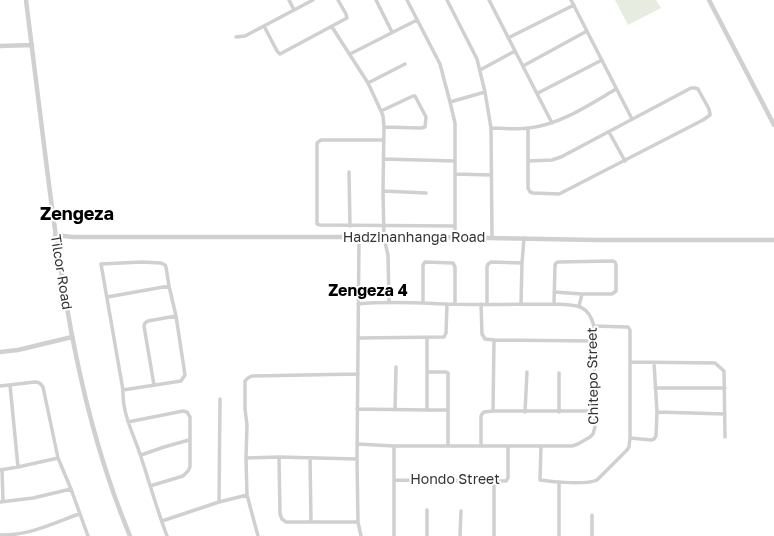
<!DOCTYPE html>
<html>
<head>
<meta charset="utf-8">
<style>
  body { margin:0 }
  canvas { display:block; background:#fff }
</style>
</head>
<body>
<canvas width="774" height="536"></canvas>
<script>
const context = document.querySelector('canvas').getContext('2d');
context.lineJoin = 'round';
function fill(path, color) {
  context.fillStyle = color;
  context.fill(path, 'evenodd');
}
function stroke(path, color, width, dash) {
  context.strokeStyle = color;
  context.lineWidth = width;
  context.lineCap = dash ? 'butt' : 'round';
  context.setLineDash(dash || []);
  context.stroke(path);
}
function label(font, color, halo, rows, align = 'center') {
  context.font = font + ' "Golos Text",sans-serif';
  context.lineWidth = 4;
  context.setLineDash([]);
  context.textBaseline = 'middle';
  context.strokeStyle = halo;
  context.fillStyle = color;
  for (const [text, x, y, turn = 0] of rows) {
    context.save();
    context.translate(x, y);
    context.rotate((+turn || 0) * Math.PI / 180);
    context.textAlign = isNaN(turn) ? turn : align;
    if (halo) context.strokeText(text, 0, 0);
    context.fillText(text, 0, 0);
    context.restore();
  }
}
fill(new Path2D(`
  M615 0H656L661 8 628 25Z`), '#e6ecdf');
stroke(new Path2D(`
  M289 0 294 10
  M376 0 392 32
  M407 0 440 64 450 102 455 123V238
  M447 0 477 59 485 92 491 128 492 238
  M489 0 552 123
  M571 0 632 119
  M264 26 277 51 280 54 347 18 346 14 338 0
  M332 27 368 83 381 111 383 116 384 127 383 191 384 238 388 255 389 303
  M236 37 245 36 313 0
  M508 38 574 5
  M350 54 417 20
  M523 66 587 31
  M480 70 515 51
  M368 83 405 64
  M538 93 602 60
  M450 102 485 92
  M381 111 413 96H415L426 117 425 127 421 128 384 127
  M491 128C504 128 517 130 529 128 561 124 589 105 616 89
  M528 129V188L530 192 533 193 559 194 567 190 703 120 710 115V114L709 109 698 89 695 88H691L561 157 552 160 528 161
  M609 132 625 161
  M383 140H321L317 143V224L320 225 455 226
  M384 159 455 161
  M349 172 350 226
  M455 174 491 175
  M383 191 426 193
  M359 237 357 459 358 522 361 536
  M554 292 582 294
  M107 297 169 286 176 316
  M423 303V265L425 262 453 263 455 267V304
  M481 304 482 334 485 339 494 340 594 341
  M487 304V267L488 264 491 262 522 263
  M521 304 522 263 524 238
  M554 304 555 265 556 263 558 262 613 261 615 262 616 265V291L612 294H582L579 306
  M427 337V410
  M358 338 444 337 446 333 447 304
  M630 362 715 363 724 371 725 437
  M427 372H446L448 373V410
  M10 385 18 467
  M0 386 35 382C39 382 40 383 43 387L58 458 71 489 88 536
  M655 388H725
  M123 390 181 381 185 375 176 316 148 321 145 323 144 326 154 385
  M357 409 427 410H448V445
  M395 410 396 367
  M493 411 494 340
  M525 412 527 372
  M559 412V373
  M657 412 725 414
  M128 422 183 411 187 412 190 417V467L188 471 183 476 150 486
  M630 438 651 440 654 439 656 436 657 412 654 363
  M357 444 394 446H572L578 444 590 437 593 434 595 427 594 326C588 303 575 305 554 304 519 304 483 305 447 304 418 303 388 301 358 304
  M481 445V416L482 414 484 412 493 411H596
  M394 446V536
  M541 446 540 480C553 482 586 485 597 480L627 450 629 447 630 438V330L628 327H626L594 326
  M141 455 164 447 189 440
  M279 457 280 514 282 519 286 522H358
  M246 458 247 425 245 409V381L248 378 252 376 358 374
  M310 458 311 522
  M0 470 18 467 58 458
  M2 470 3 501
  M394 480 506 481 508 478V446
  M247 495 258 536
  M0 502 33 498 71 489
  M219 502 247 495 246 458 279 457 357 459
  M162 521 219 502 220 399
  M0 535C28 536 54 523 79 514
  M167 536C157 510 150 484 141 457 134 435 122 414 123 390L101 264 142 262 161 263 165 265 166 267 169 286
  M427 536V510
  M460 536 461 511
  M494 536V480
  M559 536V482
  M592 536V515`), '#d0d0d0', 3.5);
stroke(new Path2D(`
  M26 0C32 51 39 102 45 153 61 283 79 414 130 536
  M709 0 774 125
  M0 46 32 45
  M55 235 73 237H435L596 240H774
  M0 352 18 350 72 337`), '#d0d0d0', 4.5);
label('14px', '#333', '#fff', [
  ["Hadzinanhanga Road",414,238],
  ["Tilcor Road",61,272,81],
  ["Chitepo Street",593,376,-91],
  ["Hondo Street",455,480]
]);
label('bold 16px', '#000', '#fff', [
  ["Zengeza 4",368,291]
]);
label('bold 18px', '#000', '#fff', [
  ["Zengeza",77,214]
]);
</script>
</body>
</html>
